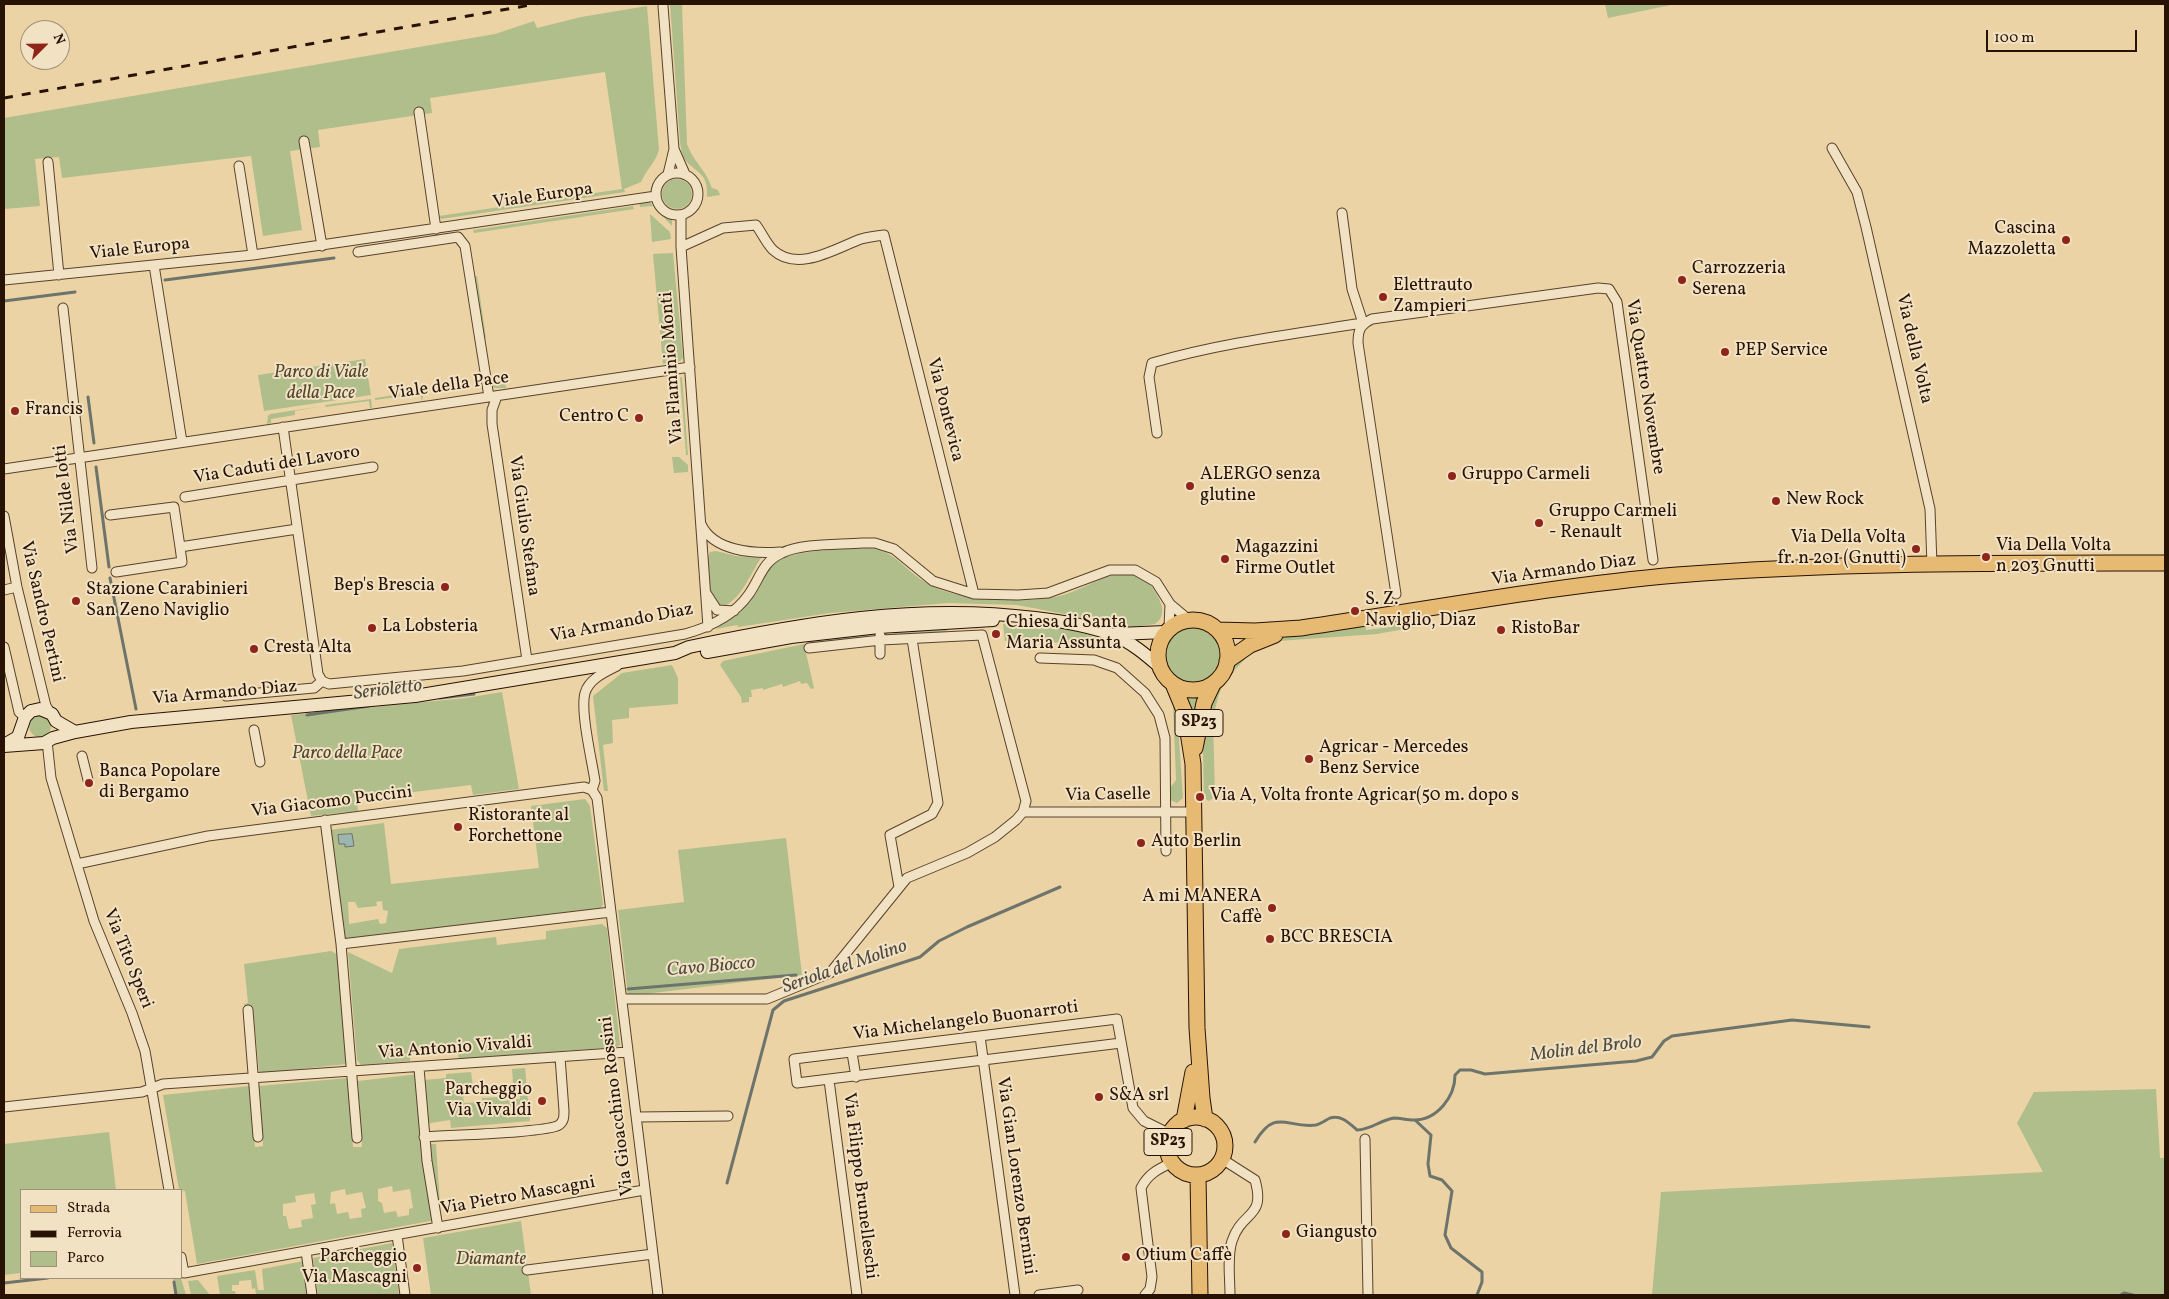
<!DOCTYPE html>
<html>
<head>
<meta charset="utf-8">
<style>
  body { margin:0 }
  #map { position:relative; width:2169px; height:1299px; overflow:hidden; background:#ebd3a5; font-family:Vollkorn,serif }
  canvas { display:block }
  .frame { position:absolute; inset:0; border:5px solid #281204; pointer-events:none }
  .legend { position:absolute; left:20px; top:1189px; width:162px; height:90px; box-sizing:border-box; background:#f2e2c4; border:1px solid #a18f77; margin:0; padding:6px 9px; list-style:none; font-size:15px; color:#281204 }
  .legend li { display:flex; align-items:center; gap:10px; height:25px }
  .legend b { width:25px; border:1px solid #a18f77 }
  .north { position:absolute; left:20px; top:20px; width:50px; height:50px; box-sizing:border-box; background:#f2e2c4; border:1px solid #a18f77; border-radius:50%; rotate:67deg; font-size:14px; font-weight:700; line-height:20px; text-align:center; color:#281204 }
  .north::after { content:''; display:block; margin:auto; width:18px; height:22px; background:#8f2418; clip-path:polygon(50% 0,100% 100%,50% 72%,0 100%) }
  .scale { position:absolute; left:1986px; top:30px; width:151px; height:22px; box-sizing:border-box; border:2px solid #281204; border-top:0; padding-left:6px; font-size:15px; line-height:18px; white-space:nowrap; color:#281204; -webkit-text-stroke:4px #f2e2c4; paint-order:stroke }
</style>
</head>
<body>
<div id="map">
<canvas width="2169" height="1299"></canvas>
<div class="frame"></div>
<ul class="legend">
<li><b style="height:6px;background:#e6ba72"></b>Strada</li>
<li><b style="height:6px;background:#281204"></b>Ferrovia</li>
<li><b style="height:14px;background:#b0be8c"></b>Parco</li>
</ul>
<div class="north">N</div>
<div class="scale">100 m</div>
</div>
<script>
const context = document.querySelector('canvas').getContext('2d');
context.lineJoin = 'round';
function fill(path, color) {
  context.fillStyle = color;
  context.fill(path, 'evenodd');
}
function stroke(path, color, width, dash) {
  context.strokeStyle = color;
  context.lineWidth = width;
  context.lineCap = dash ? 'butt' : 'round';
  context.setLineDash(dash || []);
  context.stroke(path);
}
function label(font, color, halo, rows, align = 'center') {
  context.font = font + ' Vollkorn,serif';
  context.lineWidth = 4;
  context.setLineDash([]);
  context.textBaseline = 'middle';
  context.strokeStyle = halo;
  context.fillStyle = color;
  for (const [text, x, y, turn = 0] of rows) {
    context.save();
    context.translate(x, y);
    context.rotate((+turn || 0) * Math.PI / 180);
    context.textAlign = isNaN(turn) ? turn : align;
    if (halo) context.strokeText(text, 0, 0);
    context.fillText(text, 0, 0);
    context.restore();
  }
}
fill(new Path2D(`
  M670 4H682L687 144C694 163 705 168 712 188L718 190 720 195 707 197C708 173 699 175 686 161 682 157 681 148 680 142Z
  M1605 4H1676L1608 18Z
  M647 6 659 150C655 163 647 169 641 182L624 189 625 192 441 219 439 216 622 189 605 72 430 98 432 113 318 130 320 147 290 151 302 230 263 236 251 156 62 178 59 157 35 159 40 206 4 209V118L495 34 534 21 537 28 581 17Z
  M662 194a15 15 0 1 1 30 0a15 15 0 1 1-30 0Z
  M639 201H648L672 220V226L653 206 640 207Z
  M633 206 634 209 474 233 473 230Z
  M650 214 670 232 671 239 652 242Z
  M673 253 683 358 680 361 663 364 653 254Z
  M475 276H477L486 338 484 339Z
  M365 359 371 395 264 411 258 375Z
  M680 377H682L688 455H686Z
  M490 381H505L506 388H494Z
  M421 391 423 396 422 401 420 394 375 400V398Z
  M371 399 372 408H370L369 401 326 407 325 405Z
  M323 406 295 411V415L271 419V423L267 424 268 416 270 414Z
  M672 457H679L688 465V472L674 473Z
  M871 548C894 553 897 561 915 575 932 589 954 595 975 598 1000 600 1030 601 1055 597 1093 590 1136 545 1160 601 1164 611 1163 618 1155 624L1133 627 1017 605 948 603 830 613 738 627 737 625 716 629C728 619 741 611 751 599 759 589 762 575 770 566 784 549 849 549 871 548Z
  M716 551 736 556 761 558C750 574 740 603 719 608L711 597 708 557 710 552Z
  M1417 616 1421 619V626L1377 634 1279 641 1249 655 1226 679 1219 694 1213 717 1215 797 1209 801 1204 798 1203 750 1207 718 1214 690 1226 677 1238 657 1276 639 1288 635 1366 623V630L1391 627 1393 620Z
  M1003 624C1031 625 1086 628 1109 644L1005 641Z
  M1165 655a28 28 0 1 1 56 0a28 28 0 1 1-56 0Z
  M949 628 944 634 893 636V631Z
  M871 633 872 640 807 646V640Z
  M804 644 814 688 811 689 807 683 801 684 800 681 783 687 782 684 763 690V688L751 690 752 697H749V702L742 703 741 697 720 665 723 661Z
  M672 665 678 678V704L629 708V718L612 720 613 743 603 745 608 791H604L593 696 622 673Z
  M502 692 519 789 473 795 471 785 357 799 358 811 311 816 291 715 466 698Z
  M1186 696H1200L1195 719H1191Z
  M1173 703 1177 710 1183 798 1177 803 1170 800 1169 789 1176 780Z
  M29 726a11 11 0 1 1 22 0a11 11 0 1 1-22 0Z
  M585 799 590 806 603 904 601 908 344 940 330 830 384 823 391 884 539 868 531 806ZM382 901 383 910 388 911 386 923 380 924 378 919 349 924 348 902H355L358 908 377 906 376 902Z
  M786 838 802 975 628 996 618 910 684 902 678 850Z
  M602 924 607 928 620 1045 617 1047 459 1059 457 1050 410 1054V1061L361 1065 357 1060 348 952 392 973 399 949 496 937 497 945 546 939V931Z
  M331 951 338 955 347 1064 262 1073 259 1071 253 1007 245 1008 244 1004 248 1003 244 964Z
  M525 1068 530 1121 451 1128 450 1120 425 1124 424 1080 446 1078V1074L471 1072 473 1086 462 1087 464 1103 482 1102V1098L500 1097 501 1101 520 1099 519 1083H513L512 1069Z
  M418 1074 424 1144H436L441 1219 197 1264 185 1191 179 1190 163 1095 250 1086 255 1147 263 1146 259 1086 348 1078 353 1147H362L358 1081ZM392 1186 393 1192 410 1189 413 1208 409 1209V1215L398 1217 396 1211 384 1213 382 1203 378 1201V1189ZM345 1189 346 1195 362 1192 366 1208 361 1209 362 1217 350 1219 348 1212 337 1214 335 1203 330 1204 331 1192ZM314 1193 316 1204 311 1205 313 1218 301 1220 302 1227 289 1229 286 1216H283V1204L296 1202 295 1196Z
  M2156 1089 2160 1158H2165V1295H1652L1661 1192 2043 1172 2017 1123 2034 1092Z
  M109 1132 116 1190H21V1273L4 1275V1144Z
  M521 1221 531 1295H431L423 1238Z
  M392 1243 399 1295H318L313 1258Z
  M304 1261 308 1295H250L256 1294 255 1288 252 1289 251 1280 239 1281V1285H232V1291H235L236 1295H220L217 1276 255 1270 258 1290H264L262 1269Z
  M173 1278H181L186 1295H176Z
  M198 1280 210 1295H191L188 1281Z`), '#b0be8c');
const water = new Path2D(`
  M352 834 354 846 345 847V844H339L338 835Z`);
fill(water, '#9bb6b0');
stroke(water, '#6d746b', 1);
stroke(new Path2D(`
  M165 280 334 258
  M4 301 75 292
  M88 397 94 443
  M96 467 109 567
  M110 578 136 709
  M440 698 474 694
  M307 715 369 706
  M628 989 796 975
  M1415 1120 1431 1135 1428 1164 1430 1176 1442 1180 1452 1191 1445 1235 1451 1248 1482 1272V1282L1477 1295
  M1255 1142C1276 1107 1287 1129 1316 1125 1321 1124 1326 1120 1330 1118 1342 1115 1349 1123 1357 1130 1371 1130 1380 1120 1394 1118 1400 1118 1407 1120 1414 1120 1437 1120 1455 1097 1455 1075L1460 1070H1471L1485 1074 1636 1061 1652 1057 1664 1041 1672 1036 1792 1020 1869 1027
  M727 1183 773 1010 784 1001 920 957 939 941 967 927 1060 887
  M174 1282 176 1295
  M4 1283 48 1278
  M2121 1295 2124 1293 2133 1295`), '#6d746b', 3);
const street = new Path2D(`
  M663 6 674 149 685 174
  M419 112 436 229
  M304 141 322 246
  M1832 148 1857 192 1866 227 1930 509 1932 565
  M48 162 59 275
  M239 166 253 255
  M656 194a21 21 0 1 1 42 0a21 21 0 1 1-42 0Z
  M668 174 674 149
  M681 215V247L708 627
  M681 247 723 228 756 225C762 233 766 243 773 250 798 273 836 248 861 239 868 237 876 236 884 235L974 594
  M358 252 458 237 465 246 489 397
  M154 265 182 442
  M4 280 253 255 656 196
  M63 308 92 568
  M497 396 492 410V424L527 660
  M283 427 318 674 322 681
  M1157 433 1149 377 1152 363C1220 343 1293 334 1363 323L1352 289 1342 213
  M4 469 690 367
  M185 497 373 467
  M110 515 174 507 180 547 297 529
  M4 516 17 587 46 706 51 714
  M701 524C713 551 753 554 780 552
  M116 572 182 562 180 547
  M4 590 17 587
  M706 593 717 610 734 611
  M1396 594 1358 343C1358 330 1360 325 1372 319L1598 288 1609 289 1617 302 1653 560
  M1169 628 1170 604
  M880 635V654
  M4 647 19 712 25 717
  M1040 658 1094 660 1117 668 1145 693 1159 715 1165 738 1166 851
  M617 666C605 672 589 679 585 693 580 711 592 761 595 781L592 790 597 798 658 1295
  M322 681 329 684 463 671 685 634C710 627 734 616 749 594 760 578 763 561 782 553 802 543 839 545 862 543H875L894 549 933 581 974 594 1018 595 1048 593 1110 570H1135L1156 582 1170 604 1189 620
  M226 696 314 688 322 681
  M254 730 260 762
  M47 741 51 778 94 921 132 1013 145 1051 169 1190
  M82 756 88 780
  M1023 812H1194
  M325 820 341 944 357 1138
  M77 864 208 836 584 787 592 790
  M899 887 890 835 932 814 938 803 912 639
  M341 944 611 912
  M622 999H767L830 973 907 878 967 853 995 837 1016 820 1023 812 1026 801 982 635 881 640 809 648
  M248 1010 258 1137
  M980 1036 1015 1295
  M1121 1043 797 1083 794 1059 1117 1019 1133 1108 1144 1121 1170 1134
  M852 1053 856 1077
  M419 1068 427 1161 438 1228
  M829 1080 857 1295
  M4 1107 142 1092 163 1084 628 1052
  M637 1117 728 1116
  M424 1137C445 1135 547 1133 559 1125 564 1121 564 1117 564 1111L560 1057
  M1365 1139 1368 1295
  M1222 1159 1255 1180C1266 1219 1242 1210 1232 1241 1227 1256 1230 1279 1230 1295
  M397 1235 405 1295
  M306 1251 312 1295
  M181 1257 184 1273 644 1190
  M527 1270 653 1254
  M1039 1295 1078 1290
  M1145 1295 1150 1289 1152 1277 1141 1188C1148 1174 1158 1169 1173 1162`);
const secondary = new Path2D(`
  M1117 634 1166 632
  M707 652 791 637 879 627 993 620
  M4 745 18 737 25 717 31 711 40 709 52 714 56 721 75 732
  M4 746 44 743 53 738 75 732 131 722 415 696 675 653 689 647C803 623 918 603 1035 618 1060 621 1089 625 1113 635 1131 642 1145 654 1160 667`);
const primary = new Path2D(`
  M1158 655a35 35 0 1 1 70 0a35 35 0 1 1-70 0Z
  M1218 630 1255 631 1301 628C1425 610 1551 586 1677 575 1839 562 2003 563 2165 563
  M1227 661 1250 645 1275 635
  M1173 684 1185 713 1193 764 1197 1028 1202 1098 1205 1119
  M1195 748 1204 703 1213 684
  M1167 1146a29 29 0 1 1 58 0a29 29 0 1 1-58 0Z
  M1184 1120 1193 1072
  M1198 1175 1200 1295`);
stroke(street, '#59422c', 11);
stroke(secondary, '#281204', 14);
stroke(primary, '#281204', 17);
stroke(street, '#f2e2c4', 9);
stroke(secondary, '#f2e2c4', 12);
stroke(primary, '#e6ba72', 15);
stroke(new Path2D(`
  M4 98 536 4`), '#281204', 3, [9, 9]);
for (const [x, y, r, color] of [
  [2066,240,5,"#8f2418"],
  [1682,280,5,"#8f2418"],
  [1383,297,5,"#8f2418"],
  [1725,352,5,"#8f2418"],
  [15,411,5,"#8f2418"],
  [639,418,5,"#8f2418"],
  [1452,476,5,"#8f2418"],
  [1190,486,5,"#8f2418"],
  [1776,501,5,"#8f2418"],
  [1539,523,5,"#8f2418"],
  [1916,549,5,"#8f2418"],
  [1986,557,5,"#8f2418"],
  [1225,559,5,"#8f2418"],
  [445,587,5,"#8f2418"],
  [76,601,5,"#8f2418"],
  [1355,611,5,"#8f2418"],
  [372,628,5,"#8f2418"],
  [1501,630,5,"#8f2418"],
  [996,634,5,"#8f2418"],
  [254,649,5,"#8f2418"],
  [1309,759,5,"#8f2418"],
  [89,783,5,"#8f2418"],
  [1200,797,5,"#8f2418"],
  [458,827,5,"#8f2418"],
  [1141,843,5,"#8f2418"],
  [1272,908,5,"#8f2418"],
  [1270,939,5,"#8f2418"],
  [1099,1097,5,"#8f2418"],
  [542,1101,5,"#8f2418"],
  [1286,1234,5,"#8f2418"],
  [1126,1257,5,"#8f2418"],
  [417,1268,5,"#8f2418"]
]) {
  const dot = new Path2D();
  dot.arc(x, y, r, 0, 2 * Math.PI);
  context.fillStyle = color;
  context.fill(dot);
  stroke(dot, '#f2e2c4', 2);
}
for (const [x, y, w] of [
  [1199,723,48],
  [1168,1142,48]
]) {
  const box = new Path2D();
  box.roundRect(x - w / 2, y - 13.5, w, 27, 4);
  context.fillStyle = '#f2e2c4';
  context.fill(box);
  stroke(box, '#281204', 1);
}
label('bold 16px', '#281204', null, [
  ["SP23",1199,723],
  ["SP23",1168,1142]
]);
label('18px', '#281204', '#f2e2c4', [
  ["Viale Europa",543,197,-8],
  ["Viale Europa",140,250,-6],
  ["Via della Volta",1913,349,77],
  ["Via Flaminio Monti",673,368,-94],
  ["Viale della Pace",449,387,-8],
  ["Via Quattro Novembre",1644,387,81],
  ["Via Pontevica",944,410,76],
  ["Via Caduti del Lavoro",277,466,-9],
  ["Via Nilde Iotti",68,499,-97],
  ["Via Giulio Stefana",523,526,82],
  ["Via Armando Diaz",1564,571,-8],
  ["Via Sandro Pertini",41,612,77],
  ["Via Armando Diaz",622,624,-11],
  ["Via Armando Diaz",225,694,-5],
  ["Via Caselle",1108,796,-1],
  ["Via Giacomo Puccini",332,803,-7],
  ["Via Tito Speri",127,959,68],
  ["Via Michelangelo Buonarroti",966,1022,-7],
  ["Via Antonio Vivaldi",455,1049,-4],
  ["Via Gioacchino Rossini",618,1106,-97],
  ["Via Gian Lorenzo Bernini",1015,1176,82],
  ["Via Filippo Brunelleschi",859,1186,83],
  ["Via Pietro Mascagni",518,1197,-10]
]);
label('18px', '#281204', '#f2e2c4', [
  ["Cascina",2056,230,"right"],
  ["Mazzoletta",2056,251,"right"],
  ["Carrozzeria",1692,270],
  ["Serena",1692,291],
  ["Elettrauto",1393,287],
  ["Zampieri",1393,308],
  ["PEP Service",1735,352],
  ["Francis",25,411],
  ["Centro C",629,418,"right"],
  ["ALERGO senza",1200,476],
  ["glutine",1200,497],
  ["Gruppo Carmeli",1462,476],
  ["New Rock",1786,501],
  ["Gruppo Carmeli",1549,513],
  ["- Renault",1549,534],
  ["Via Della Volta",1906,539,"right"],
  ["fr. n 201 (Gnutti)",1906,560,"right"],
  ["Via Della Volta",1996,547],
  ["n 203 Gnutti",1996,568],
  ["Magazzini",1235,549],
  ["Firme Outlet",1235,570],
  ["Bep's Brescia",435,587,"right"],
  ["Stazione Carabinieri",86,591],
  ["San Zeno Naviglio",86,612],
  ["S. Z.",1365,601],
  ["Naviglio, Diaz",1365,622],
  ["Chiesa di Santa",1006,624],
  ["Maria Assunta",1006,645],
  ["La Lobsteria",382,628],
  ["RistoBar",1511,630],
  ["Cresta Alta",264,649],
  ["Agricar - Mercedes",1319,749],
  ["Benz Service",1319,770],
  ["Banca Popolare",99,773],
  ["di Bergamo",99,794],
  ["Via A, Volta fronte Agricar(50 m. dopo s",1210,797],
  ["Ristorante al",468,817],
  ["Forchettone",468,838],
  ["Auto Berlin",1151,843],
  ["A mi MANERA",1262,898,"right"],
  ["Caffè",1262,919,"right"],
  ["BCC BRESCIA",1280,939],
  ["Parcheggio",532,1091,"right"],
  ["Via Vivaldi",532,1112,"right"],
  ["S&A srl",1109,1097],
  ["Giangusto",1296,1234],
  ["Otium Caffè",1136,1257],
  ["Parcheggio",407,1258,"right"],
  ["Via Mascagni",407,1279,"right"]
], 'left');
label('italic 18px', '#51462d', '#f2e2c4', [
  ["Parco di Viale",321,374],
  ["della Pace",321,395],
  ["Parco della Pace",347,755],
  ["Diamante",491,1261]
]);
label('italic 19px', '#504b40', '#f2e2c4', [
  ["Serioletto",388,691,-7],
  ["Cavo Biocco",711,968,-5],
  ["Seriola del Molino",845,968,-19],
  ["Molin del Brolo",1586,1050,-7]
]);
</script>
</body>
</html>
